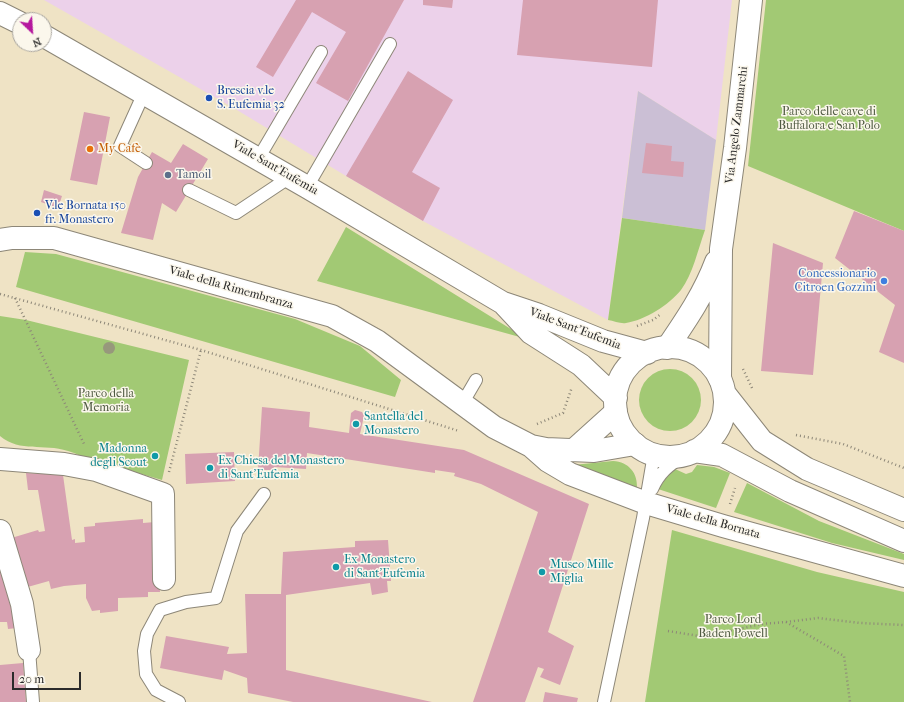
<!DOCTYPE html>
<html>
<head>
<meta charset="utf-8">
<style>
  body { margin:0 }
  #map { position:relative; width:904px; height:702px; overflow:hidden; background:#efe3c5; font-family:"IM FELL French Canon",serif }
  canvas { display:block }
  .north { position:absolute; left:12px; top:12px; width:40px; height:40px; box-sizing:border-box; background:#fbf7ec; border:1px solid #a8a59f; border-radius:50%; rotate:155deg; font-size:11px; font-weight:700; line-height:16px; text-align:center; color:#2b2b2b }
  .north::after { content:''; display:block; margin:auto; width:14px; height:18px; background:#b5179e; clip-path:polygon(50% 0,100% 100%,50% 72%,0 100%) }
  .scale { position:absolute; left:12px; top:672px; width:69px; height:18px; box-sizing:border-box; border:2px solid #2b2b2b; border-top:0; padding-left:5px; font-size:12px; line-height:14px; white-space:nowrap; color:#2b2b2b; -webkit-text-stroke:3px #fbf7ec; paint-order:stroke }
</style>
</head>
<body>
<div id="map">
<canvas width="904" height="702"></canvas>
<div class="north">N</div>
<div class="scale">20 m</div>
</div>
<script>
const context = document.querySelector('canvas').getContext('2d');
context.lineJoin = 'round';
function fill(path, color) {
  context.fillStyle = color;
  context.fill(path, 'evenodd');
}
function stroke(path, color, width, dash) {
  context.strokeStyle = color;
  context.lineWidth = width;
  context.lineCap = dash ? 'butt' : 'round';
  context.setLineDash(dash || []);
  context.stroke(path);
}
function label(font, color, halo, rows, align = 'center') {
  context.font = font + ' "IM FELL French Canon",serif';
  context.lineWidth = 3;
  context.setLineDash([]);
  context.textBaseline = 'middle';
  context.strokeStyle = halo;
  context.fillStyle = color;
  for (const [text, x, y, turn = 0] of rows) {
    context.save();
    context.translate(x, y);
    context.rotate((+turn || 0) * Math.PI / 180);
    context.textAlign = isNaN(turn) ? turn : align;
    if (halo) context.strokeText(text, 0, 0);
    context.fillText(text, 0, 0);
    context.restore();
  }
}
fill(new Path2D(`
  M44 0H732L716 140 638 91 608 320 423 221 346 176 232 107Z`), '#ecd1ea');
fill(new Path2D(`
  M638 91 716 140 705 230 622 218Z`), '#cbbfd5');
fill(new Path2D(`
  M766 0H904V231L748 166Z
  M622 218 705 230C698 249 693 274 681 290 669 305 645 320 626 323 621 324 614 321 608 320Z
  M346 227 527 339 317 281Z
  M25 252 56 254 295 319 360 346 401 380 395 397 16 287Z
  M0 316 26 320 189 360 162 480C139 473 116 467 93 461 84 458 76 453 68 451 43 443 21 453 0 436Z
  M639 400a31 31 0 1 1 62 0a31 31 0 1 1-62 0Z
  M613 461C629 462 638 473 637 489L573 465Z
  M697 465 714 467 730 473 716 508 658 489 670 473 675 469 686 474 692 472Z
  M747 483 819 521 904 554V560L832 543 734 512Z
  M672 530 817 572 904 592V702H645Z`), '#a2c974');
fill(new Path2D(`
  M296 0H404L348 101 316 83 346 32 312 12 273 77 256 67Z
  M423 0H453L452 8 423 5Z
  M523 0H658L652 67 517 55Z
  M408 71 453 100 412 172 440 188 423 221 346 176Z
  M84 112 110 117 97 185 70 180Z
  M646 143 672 146 671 161 684 162 683 177 642 173Z
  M183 144 208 159 176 212 162 203 153 240 121 233 138 177 152 152 171 163Z
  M44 190 62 196 58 208 41 202Z
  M854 211 904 231V363L879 352 895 305 835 258Z
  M773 243 823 263 813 375 761 371Z
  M262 407 310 412 309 427 349 433 351 413 355 410 362 412 364 416 360 434 464 450 589 504 548 632 574 646 560 685 540 677 544 669 538 667 525 702H473L538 512 481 484 454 476 455 473 435 470V473L307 453 306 469 274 467 273 470H258Z
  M234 452 235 481 186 484 185 454Z
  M26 473 63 475 72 540 75 539V543L85 542 84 527 95 526V523L143 519V523L155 522 160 592H148V597L118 598V611L100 613V610L92 611 86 598V584L64 586 51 589 49 581 24 588 8 539 38 530 39 532 45 531 38 490H28Z
  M388 540 391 581H387L388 592 372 595 370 583 286 595V670L432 702H293L248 693 247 678 224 670 222 680 160 668 166 636 229 647 227 654 247 653 245 594H281L283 552 355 547V541Z
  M0 554 17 628 8 629 7 622H0Z
  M23 663 26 702H0V665Z
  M545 692 578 698 577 702H543Z`), '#d7a1b1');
const service = new Path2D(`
  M144 93 120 146 146 163
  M258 159 321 52
  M307 187 390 44
  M189 190 236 213 290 177
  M462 404 476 380
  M652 489C659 473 669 465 683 456
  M29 650 33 702
  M179 702 156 690 146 674 144 651 147 634 160 610 186 602 216 598 237 531 264 494
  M604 702 643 518 654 454`);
const minor = new Path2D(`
  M0 459 64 464 96 470 163 494 164 579
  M0 531 22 604 29 650`);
const tertiary = new Path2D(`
  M0 240 12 238H54L332 316 377 341 494 427 531 446 546 449 594 451 635 444
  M667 348C686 320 704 294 716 262
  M720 379 721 249 735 148 751 0
  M531 446 548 461 570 474 646 503 723 526 904 576
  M575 449 616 412`);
const secondary = new Path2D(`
  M0 13 20 23
  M44 36 307 187 503 303 539 315 603 341 647 353
  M504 304 531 333 581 365 616 398
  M615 402a55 55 0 1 1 110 0a55 55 0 1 1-110 0Z
  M725 394 762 441 807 469 904 510
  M694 451 722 455 790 491 904 541`);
stroke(service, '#8d8778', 14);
stroke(minor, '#8d8778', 24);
stroke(tertiary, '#8d8778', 24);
stroke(secondary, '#8d8778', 24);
stroke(new Path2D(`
  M0 294 201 350 459 431
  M15 298 84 444
  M637 326 653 320 661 314
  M743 369 753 390
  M537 424 563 413 572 387
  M796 435 843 444 904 468
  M169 472 201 350
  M730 504 735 488
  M786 622 818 618 860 623 904 625
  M668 631 705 637 761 624 786 622 844 656 850 702`), '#8d8778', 2.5, [1, 3]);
stroke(service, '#fff', 12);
stroke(minor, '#fff', 22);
stroke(tertiary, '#fff', 22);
stroke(secondary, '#fff', 22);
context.fillStyle = '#97987c';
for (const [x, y] of [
  [109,348]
]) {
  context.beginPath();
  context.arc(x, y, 6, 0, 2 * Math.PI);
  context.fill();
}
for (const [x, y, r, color] of [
  [209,98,4,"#1a4fb4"],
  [90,149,4,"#e8710a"],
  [168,175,4,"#5c6f8a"],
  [37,213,4,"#1a4fb4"],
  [884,281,4,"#3f7fe0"],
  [356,424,4,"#0f9aa8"],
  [155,456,4,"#0f9aa8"],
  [210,468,4,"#0f9aa8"],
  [336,567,4,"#0f9aa8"],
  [542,572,4,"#0f9aa8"]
]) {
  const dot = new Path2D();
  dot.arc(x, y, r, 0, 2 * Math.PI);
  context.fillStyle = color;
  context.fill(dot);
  stroke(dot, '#fbf7ec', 1.5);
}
label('12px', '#164399', '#fbf7ec', [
  ["Brescia v.le",217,91],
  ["S. Eufemia 32",217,105],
  ["V.le Bornata 150",45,206],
  ["fr. Monastero",45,220]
], 'left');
label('12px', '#4f5a41', '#fbf7ec', [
  ["Parco delle cave di",829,112],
  ["Buffalora e San Polo",829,126],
  ["Parco della",106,394],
  ["Memoria",106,408],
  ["Parco Lord",733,620],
  ["Baden Powell",733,634]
]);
label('12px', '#2b2b2b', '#fbf7ec', [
  ["Via Angelo Zammarchi",737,125,-83],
  ["Viale Sant'Eufemia",275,168,30],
  ["Viale della Rimembranza",231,288,16],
  ["Viale Sant'Eufemia",575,329,21],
  ["Viale della Bornata",713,522,16]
]);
label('12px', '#c56008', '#fbf7ec', [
  ["My Cafè",98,149]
], 'left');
label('12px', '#4e5e75', '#fbf7ec', [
  ["Tamoil",176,175]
], 'left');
label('12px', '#366cbe', '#fbf7ec', [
  ["Concessionario",876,274],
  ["Citroen Gozzini",876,288]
], 'right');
label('12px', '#0d838f', '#fbf7ec', [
  ["Santella del",364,417],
  ["Monastero",364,431],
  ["Madonna",147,449,"right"],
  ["degli Scout",147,463,"right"],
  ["Ex Chiesa del Monastero",218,461],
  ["di Sant'Eufemia",218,475],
  ["Ex Monastero",344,560],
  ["di Sant'Eufemia",344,574],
  ["Museo Mille",550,565],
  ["Miglia",550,579]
], 'left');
</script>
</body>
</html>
